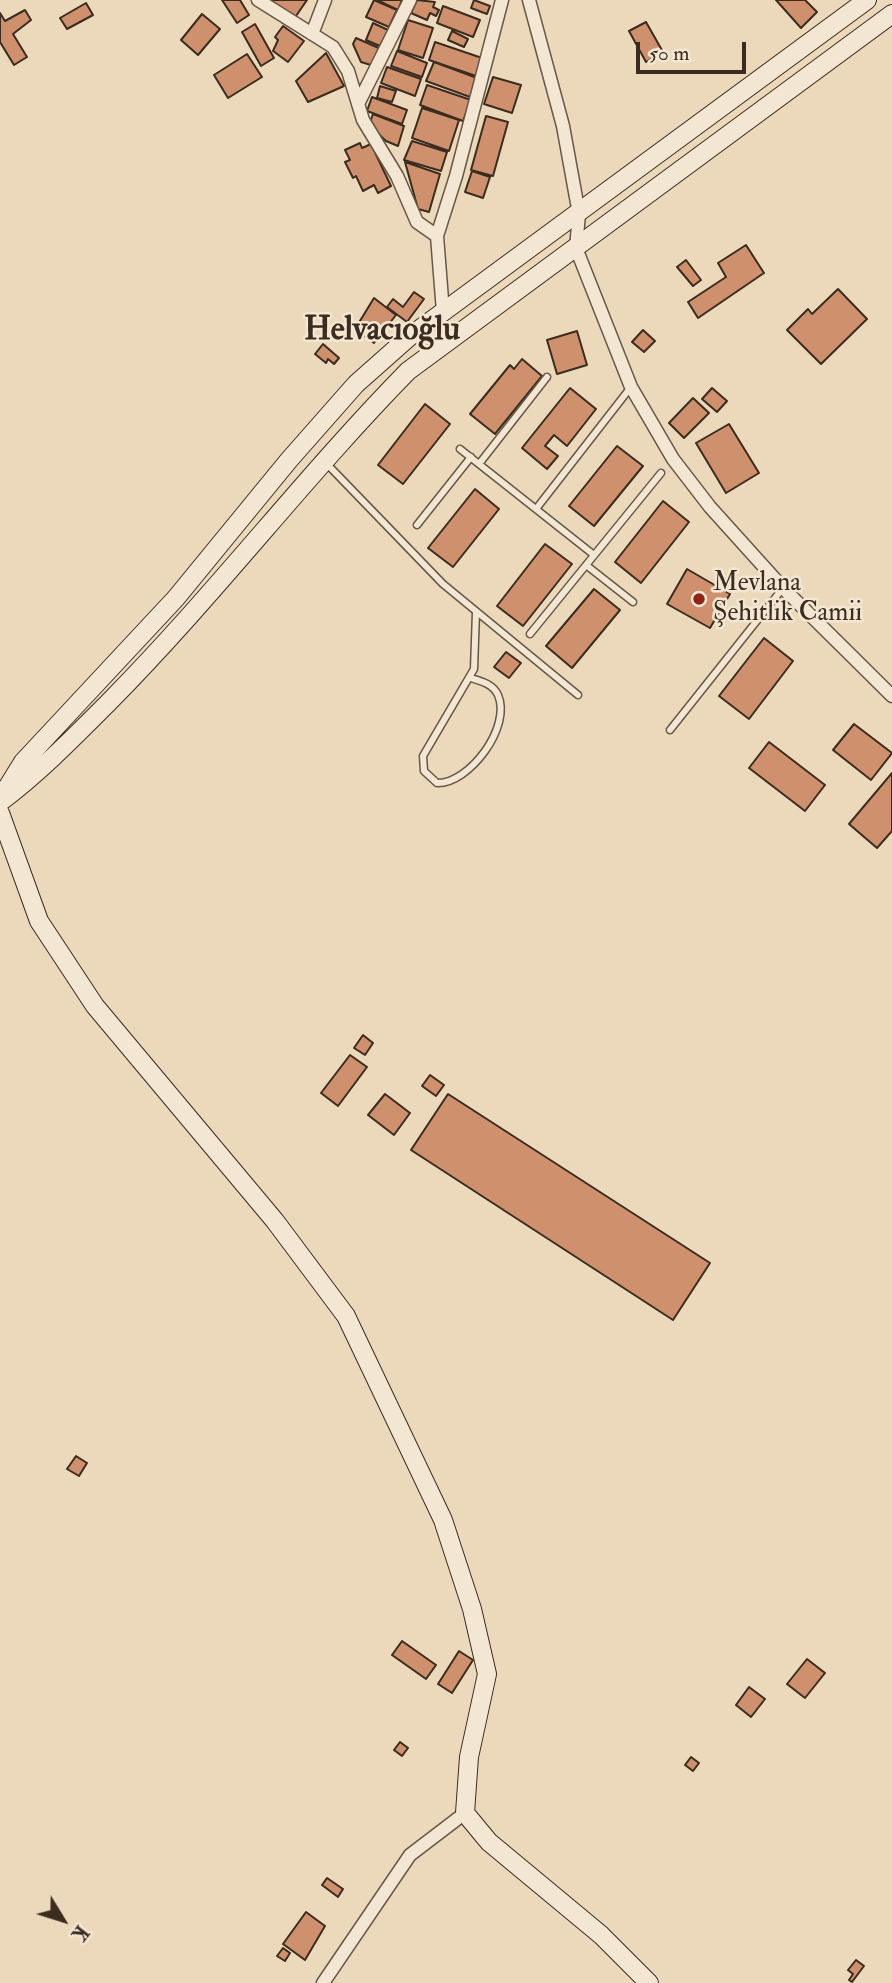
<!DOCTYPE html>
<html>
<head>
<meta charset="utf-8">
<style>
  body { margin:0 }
  #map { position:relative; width:892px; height:1983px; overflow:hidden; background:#ecd9bc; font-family:"IM FELL Double Pica",serif }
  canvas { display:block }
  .north { position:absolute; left:28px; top:1885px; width:70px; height:70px; -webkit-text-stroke:5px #f3e6d3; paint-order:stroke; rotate:128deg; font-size:19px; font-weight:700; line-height:28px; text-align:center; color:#3b2c1f }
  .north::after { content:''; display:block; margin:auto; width:24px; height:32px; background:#3b2c1f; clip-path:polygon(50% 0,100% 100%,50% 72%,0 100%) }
  .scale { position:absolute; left:636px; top:42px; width:110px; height:32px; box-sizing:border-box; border:4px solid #3b2c1f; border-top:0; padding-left:9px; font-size:21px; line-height:24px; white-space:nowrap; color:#3b2c1f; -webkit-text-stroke:5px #f3e6d3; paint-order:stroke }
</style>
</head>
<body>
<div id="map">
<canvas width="892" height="1983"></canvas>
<div class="north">K</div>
<div class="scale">50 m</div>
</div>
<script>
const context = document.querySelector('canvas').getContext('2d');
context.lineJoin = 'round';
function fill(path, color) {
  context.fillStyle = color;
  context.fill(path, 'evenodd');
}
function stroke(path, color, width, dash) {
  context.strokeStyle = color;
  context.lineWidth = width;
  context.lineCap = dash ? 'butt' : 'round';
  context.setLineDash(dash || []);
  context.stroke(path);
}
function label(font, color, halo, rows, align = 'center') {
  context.font = font + ' "IM FELL Double Pica",serif';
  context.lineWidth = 5;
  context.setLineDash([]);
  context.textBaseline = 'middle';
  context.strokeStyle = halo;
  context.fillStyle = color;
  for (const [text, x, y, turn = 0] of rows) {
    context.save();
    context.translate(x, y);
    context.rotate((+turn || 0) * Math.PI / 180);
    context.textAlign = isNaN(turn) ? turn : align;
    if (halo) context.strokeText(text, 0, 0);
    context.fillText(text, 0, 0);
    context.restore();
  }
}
const building = new Path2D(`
  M222 0H240L249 15 237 23Z
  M267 0H307L294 19Z
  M374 0 397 10 389 27 366 17Z
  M377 0H402L398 10Z
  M417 0 435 2 433 7 439 10 436 16 430 13 427 20 411 13Z
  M474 0 490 6 487 14 471 8Z
  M776 0H805L817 12 801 28Z
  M86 3 93 15 67 29 60 18Z
  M443 6 480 20 473 37 437 23Z
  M25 10 31 20 13 34 27 57 14 65 0 42V13L5 21Z
  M202 14 220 29 198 55 181 40Z
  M408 20 433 28 423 58 398 50Z
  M646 22 663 52 646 62 629 31Z
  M373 23 388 30 380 46 366 40Z
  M255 24 274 58 261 66 242 32Z
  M283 26 304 41 288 62 273 51 278 40 275 37Z
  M452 31 468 39 464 47 448 40Z
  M356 38 381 49 374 66 361 62 353 44Z
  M435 42 482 58 476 76 429 60Z
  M397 51 427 63 422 77 391 66Z
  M326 53 344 86 308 102 296 81Z
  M247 54 262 77 228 98 214 75Z
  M434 62 477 78 470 97 426 81Z
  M387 67 421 79 415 96 381 83Z
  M493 77 521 85 512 113 484 104Z
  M427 85 471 100 463 121 420 105Z
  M380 86 396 91 392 102 377 98Z
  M372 97 407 110 402 124 367 111Z
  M422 108 459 120 449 151 412 138Z
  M373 114 404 126 398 146 386 141 369 125Z
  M486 116 508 122 493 176 471 170Z
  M412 141 447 152 441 171 404 160Z
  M360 143 362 148 371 144 391 186 378 193 374 185 363 191 356 176 353 178 345 162 350 160 345 150Z
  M405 162 440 174 429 212 418 209Z
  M472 171 490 177 483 198 465 192Z
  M746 245 764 273 698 318 688 302 726 277 718 263Z
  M686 260 701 280 693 286 677 267Z
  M838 289 867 319 821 364 787 330 808 309 812 314Z
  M414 292 424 299 407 322 387 307 393 299 403 307Z
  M374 298 396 315 374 343 355 329Z
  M643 330 655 341 644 352 632 342Z
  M577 331 587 365 557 374 547 340Z
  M323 344 339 358 334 364 328 359 326 363 315 354Z
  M522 359 542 376 495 434 470 414 510 365 514 369Z
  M570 388 596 409 567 446 554 435 545 446 558 456 547 469 522 448Z
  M712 388 727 401 717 412 702 399Z
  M693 398 709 413 684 438 669 423Z
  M425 404 450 424 403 484 378 465Z
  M729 424 759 473 726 493 696 443Z
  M617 446 643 466 594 526 569 506Z
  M475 489 499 509 453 567 428 548Z
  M663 501 689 522 641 583 615 562Z
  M545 544 572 564 523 626 497 606Z
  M687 569 730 594 710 628 667 604Z
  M594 589 620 610 572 668 546 646Z
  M764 638 793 661 749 719 719 696Z
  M506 652 521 663 509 678 494 667Z
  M854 724 892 753 871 780 833 750Z
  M769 742 825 785 805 811 749 768Z
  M892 773V831L877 848 849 824Z
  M363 1035 373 1043 365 1055 354 1048Z
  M350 1055 367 1067 338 1106 321 1093Z
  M430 1075 444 1085 436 1096 422 1086Z
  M385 1094 410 1113 394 1135 368 1115Z
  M448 1094 710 1263 673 1320 411 1150Z
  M76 1456 87 1463 79 1476 67 1469Z
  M402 1641 436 1665 426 1679 392 1655Z
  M459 1651 473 1660 452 1693 438 1684Z
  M807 1659 825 1673 805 1698 787 1684Z
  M749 1687 765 1699 751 1717 736 1705Z
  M400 1742 408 1748 402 1756 394 1750Z
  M691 1757 699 1763 693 1771 685 1765Z
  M327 1878 343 1889 338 1897 322 1885Z
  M306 1912 325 1926 305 1960 283 1944Z
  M283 1948 290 1953 285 1961 277 1956Z
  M856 1960 864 1966 852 1982 849 1980 853 1974 848 1970Z`);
fill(building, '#cf916d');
stroke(building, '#3b2c1f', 2);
const lane = new Path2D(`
  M460 449 594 555
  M325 462 443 584 578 695
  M479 464 547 377
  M536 509 631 387
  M417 525 471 457
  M586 565 633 602
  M530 634 661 473
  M471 678C481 681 493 684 498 695 512 727 469 784 437 783L424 771 423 756 474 669 476 612
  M670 730 783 588`);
const street = new Path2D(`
  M258 0 333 47 348 71 363 120 397 176 417 222 437 236
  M529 0 563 126 579 214 576 248 631 387 673 459 710 507 783 588 892 696
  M312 34 325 0
  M358 104 410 0
  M443 312 437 236 456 176 502 0
  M323 1983 410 1855 465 1813`);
const secondary = new Path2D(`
  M2 796 23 762 176 598 289 460 356 384 409 337 867 0
  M0 802C40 772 74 737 109 702 214 596 304 477 408 371L892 14
  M0 813 39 921 95 1006 275 1221 346 1316 443 1520 472 1609 487 1674 469 1757 465 1813 489 1842 601 1935 649 1983`);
stroke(lane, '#675746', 9);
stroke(street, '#675746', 15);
stroke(secondary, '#3b2c1f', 20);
stroke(lane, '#f3e6d3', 6);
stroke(street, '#f3e6d3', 12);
stroke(secondary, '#f3e6d3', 18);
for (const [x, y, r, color] of [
  [699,599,7,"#8f2418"]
]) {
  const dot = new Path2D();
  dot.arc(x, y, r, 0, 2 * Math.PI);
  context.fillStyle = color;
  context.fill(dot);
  stroke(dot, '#f3e6d3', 2.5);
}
label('26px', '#3b2c1f', '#f3e6d3', [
  ["Mevlana",713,584],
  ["Şehitlik Camii",713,614]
], 'left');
label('bold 33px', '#3b2c1f', '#f3e6d3', [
  ["Helvacıoğlu",382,332]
]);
</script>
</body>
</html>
